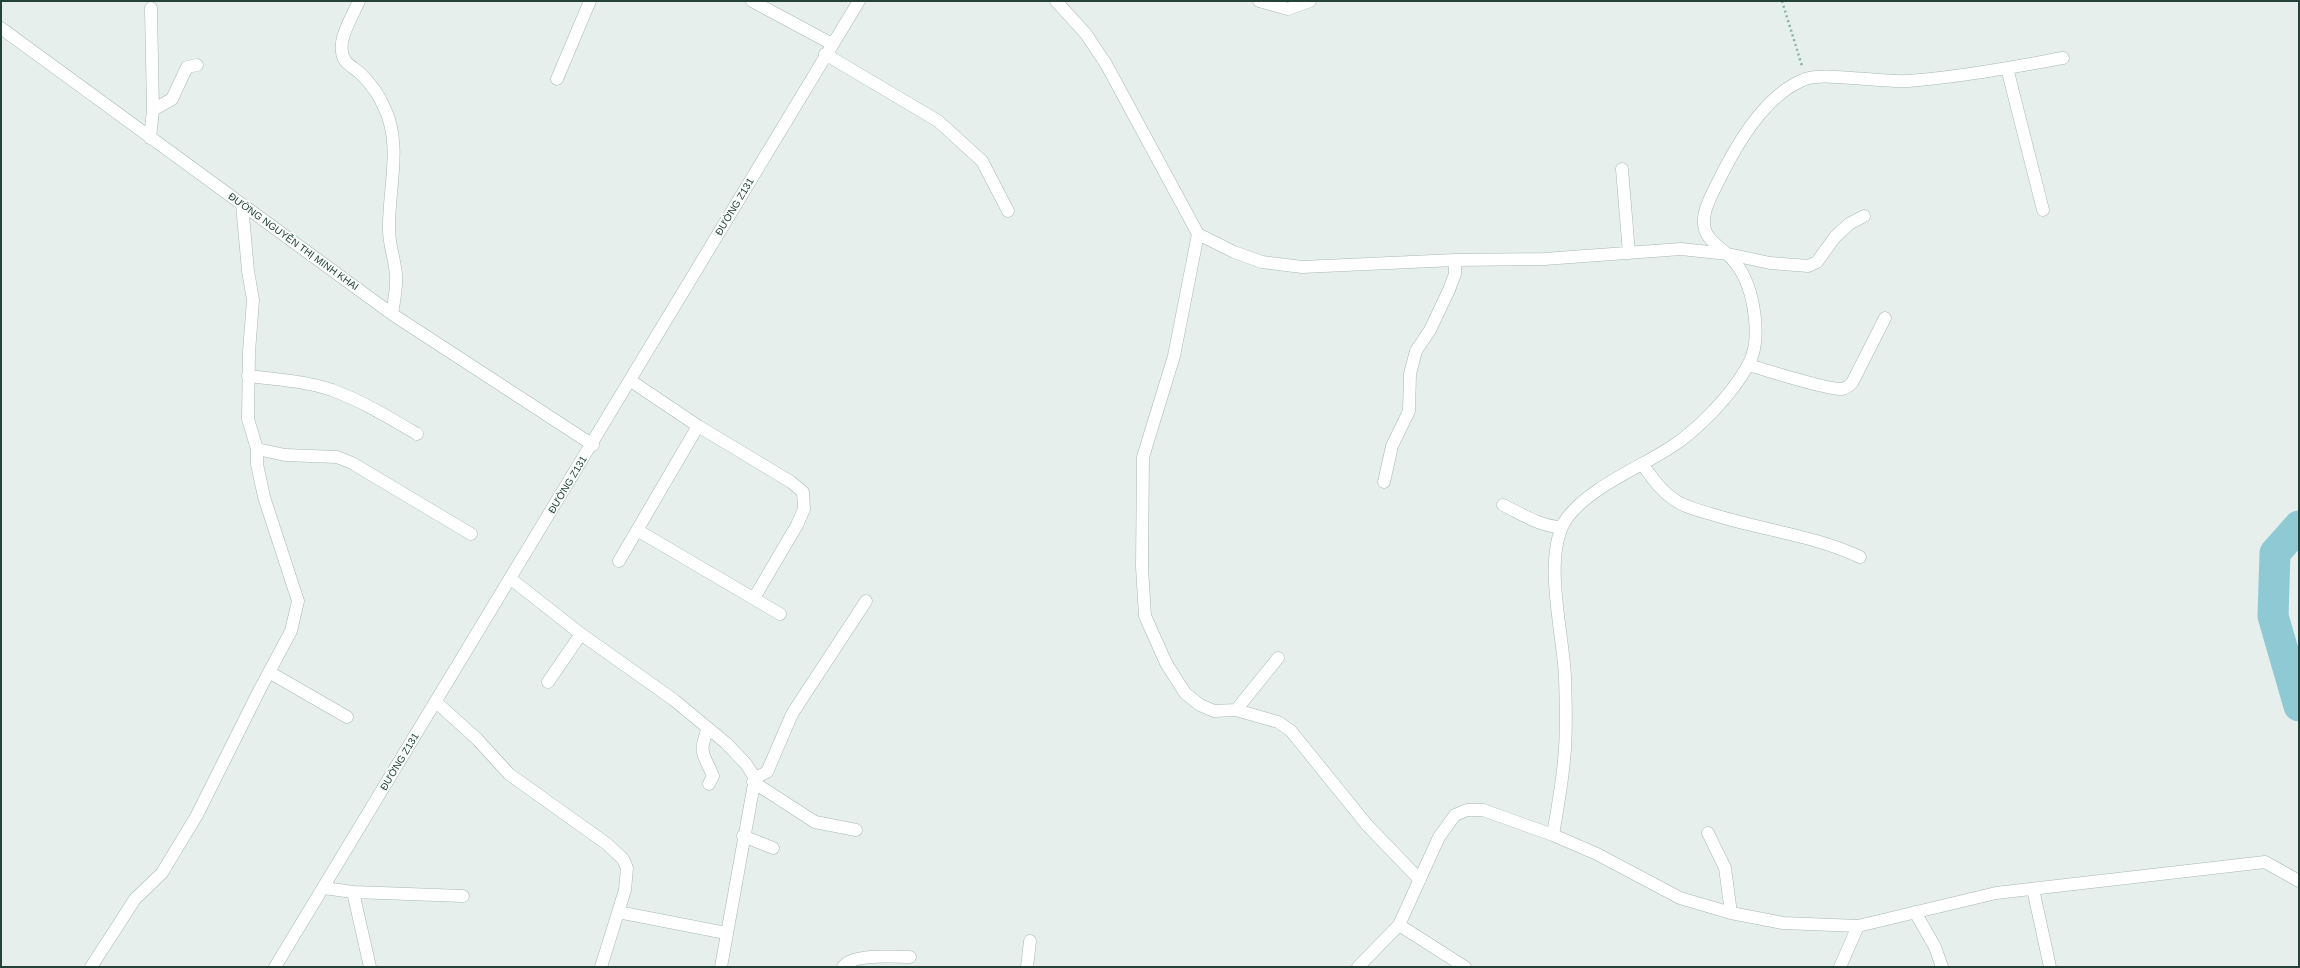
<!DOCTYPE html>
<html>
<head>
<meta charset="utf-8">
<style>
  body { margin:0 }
  #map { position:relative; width:2300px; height:968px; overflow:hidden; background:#e6efeb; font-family:Helvetica,sans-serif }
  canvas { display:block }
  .frame { position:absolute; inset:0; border:2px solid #24423a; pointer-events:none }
</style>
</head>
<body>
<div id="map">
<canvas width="2300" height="968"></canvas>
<div class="frame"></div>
</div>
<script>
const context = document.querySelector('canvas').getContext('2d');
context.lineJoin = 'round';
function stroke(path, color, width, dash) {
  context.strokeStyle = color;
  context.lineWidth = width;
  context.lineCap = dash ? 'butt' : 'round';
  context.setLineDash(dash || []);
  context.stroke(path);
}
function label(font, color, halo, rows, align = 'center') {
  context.font = font + ' Helvetica,sans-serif';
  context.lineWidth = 3.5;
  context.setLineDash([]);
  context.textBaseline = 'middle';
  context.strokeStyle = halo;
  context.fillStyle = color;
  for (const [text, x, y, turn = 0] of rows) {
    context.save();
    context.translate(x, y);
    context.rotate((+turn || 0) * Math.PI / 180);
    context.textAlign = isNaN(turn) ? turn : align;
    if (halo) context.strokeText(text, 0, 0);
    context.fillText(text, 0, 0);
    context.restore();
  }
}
stroke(new Path2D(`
  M2299 526 2275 553 2273 616 2299 706`), '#8ec9d4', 31);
const minor = new Path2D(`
  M359 1C353 15 339 37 342 52 343 64 354 67 361 74 370 83 379 95 384 107 403 145 388 189 389 230 389 245 395 260 396 275 397 288 394 301 392 314
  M752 1 832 44
  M1056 1 1086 34 1106 64 1198 234 1234 252 1262 262 1302 267 1455 260 1544 259 1681 249 1728 254 1770 263 1808 266 1817 262 1835 237 1849 224 1864 216
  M1259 1 1288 9 1310 1
  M1 28 392 314 593 445
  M825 54 938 121 982 161 1008 211
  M2007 68 2043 210
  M557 79 590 1
  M153 110 172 99 187 67 197 65
  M150 138 153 110 151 8
  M1622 169 1629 253
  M1198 234 1174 356 1143 457 1142 567 1145 616 1166 663 1185 693 1200 705 1214 711 1236 710 1278 722 1291 731 1367 825 1420 880
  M1748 365C1767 370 1827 390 1842 389 1846 388 1849 386 1852 383L1885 318
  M248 376C276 379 305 381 332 390 362 401 390 418 417 434
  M631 381 698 426 791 482 803 492 804 509 797 525 754 598
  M257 449 285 455 337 457 352 463 471 534
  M1642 464C1651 476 1659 489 1672 498 1683 507 1698 510 1711 514 1761 530 1813 535 1860 557
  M1384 482 1392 446 1409 411 1410 374 1416 351 1430 330 1449 290 1455 274V260
  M1503 505C1522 514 1541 527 1562 527
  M637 530 780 614
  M619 561 698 426
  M511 579 581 634 674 700 726 743 746 764 755 778 721 967
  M269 672 347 717
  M548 682 581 634
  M436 702 477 739 509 774 607 844 623 859 627 868 625 890 601 967
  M1236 710 1278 658
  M708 728C698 754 703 752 713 776L709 784
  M755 778 767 772 792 714 866 601
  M753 782 815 822 856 830
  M1708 833 1725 868 1731 913
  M1553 835C1557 810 1562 785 1564 760 1567 734 1566 705 1565 678 1564 636 1541 555 1567 518 1589 488 1638 468 1668 449 1697 431 1732 395 1748 365 1763 340 1754 288 1737 265 1729 253 1716 247 1708 236 1696 218 1713 193 1721 176 1738 142 1766 95 1803 80 1822 71 1882 83 1908 81 1960 77 2012 67 2063 58
  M743 836 773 848
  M324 888 353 892 463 896
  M2033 889 2050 967
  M353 892 370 967
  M618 912 726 933
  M1915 912 1935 947 1942 967
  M1399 925 1465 967
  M91 967 135 899 162 873 197 815 260 689 291 631 298 601 264 497 257 464V449L248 419 249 352 253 300 248 271 242 204
  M275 967 859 1
  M843 967C853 953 894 957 910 957
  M1027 967 1030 941
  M1358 967 1399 925 1439 837 1455 815 1467 810H1483L1553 835 1597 854 1680 898 1731 913 1783 923 1858 926 1996 893 2265 862 2299 881
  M1840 967 1858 926`);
stroke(minor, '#a8b8b2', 13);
stroke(new Path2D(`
  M1782 1 1802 66`), '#86b3a5', 2.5, [2, 3]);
stroke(minor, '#fff', 12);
label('10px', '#24423a', '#f7fbf9', [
  ["ĐƯỜNG Z131",735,207,-59],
  ["ĐƯỜNG NGUYỄN THỊ MINH KHAI",293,242,36],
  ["ĐƯỜNG Z131",568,485,-59],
  ["ĐƯỜNG Z131",400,762,-59]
]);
</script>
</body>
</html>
